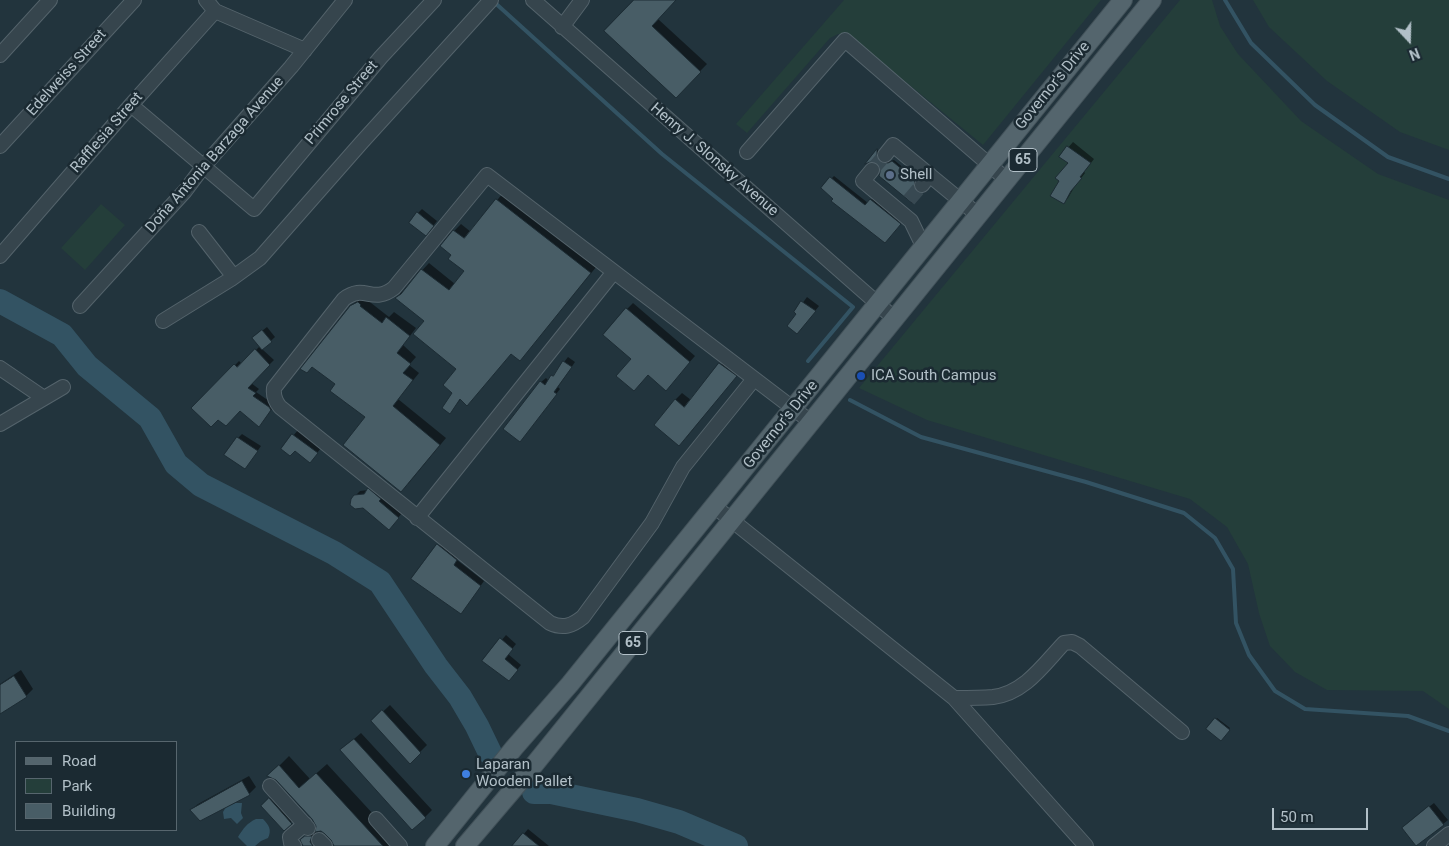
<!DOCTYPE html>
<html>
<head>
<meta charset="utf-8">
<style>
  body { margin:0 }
  #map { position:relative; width:1449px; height:846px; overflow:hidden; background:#22343d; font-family:Roboto,sans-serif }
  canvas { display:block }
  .legend { position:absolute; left:15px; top:741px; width:162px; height:90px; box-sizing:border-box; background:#1b2a32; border:1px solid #57666e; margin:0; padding:6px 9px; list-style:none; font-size:15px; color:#b2c0c8 }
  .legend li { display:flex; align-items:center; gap:10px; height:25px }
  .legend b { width:25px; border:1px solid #57666e }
  .north { position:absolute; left:1384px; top:15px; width:50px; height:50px; -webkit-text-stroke:4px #1b2a32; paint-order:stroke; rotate:159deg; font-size:14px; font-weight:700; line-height:20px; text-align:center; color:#b2c0c8 }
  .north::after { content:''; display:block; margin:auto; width:18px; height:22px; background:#b2c0c8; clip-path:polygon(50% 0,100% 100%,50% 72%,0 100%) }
  .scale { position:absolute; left:1272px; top:808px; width:96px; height:22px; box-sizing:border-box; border:2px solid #b2c0c8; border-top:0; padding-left:6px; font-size:15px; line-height:18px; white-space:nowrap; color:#b2c0c8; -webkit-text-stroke:4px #1b2a32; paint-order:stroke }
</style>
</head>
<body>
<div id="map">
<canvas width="1449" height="846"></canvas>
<ul class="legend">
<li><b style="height:6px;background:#54656d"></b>Road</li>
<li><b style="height:14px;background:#243e3a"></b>Park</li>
<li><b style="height:14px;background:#485d66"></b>Building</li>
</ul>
<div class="north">N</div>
<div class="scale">50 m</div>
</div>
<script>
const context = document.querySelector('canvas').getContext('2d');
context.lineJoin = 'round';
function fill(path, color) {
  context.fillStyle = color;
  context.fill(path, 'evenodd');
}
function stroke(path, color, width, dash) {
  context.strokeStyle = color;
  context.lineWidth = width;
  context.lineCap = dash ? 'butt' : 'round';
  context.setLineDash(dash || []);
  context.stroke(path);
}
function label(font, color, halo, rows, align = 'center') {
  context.font = font + ' Roboto,sans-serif';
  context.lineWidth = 5;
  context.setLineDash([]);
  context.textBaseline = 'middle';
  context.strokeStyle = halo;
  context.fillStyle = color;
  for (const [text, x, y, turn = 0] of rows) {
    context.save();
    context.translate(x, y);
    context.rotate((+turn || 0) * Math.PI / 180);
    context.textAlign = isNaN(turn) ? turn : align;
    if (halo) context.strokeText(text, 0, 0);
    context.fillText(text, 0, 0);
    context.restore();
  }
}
fill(new Path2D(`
  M844 0H1101L983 145 847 34H838L830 38 747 133 736 124Z
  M1180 0H1212L1220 26 1238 54 1301 121 1378 174 1449 200V709L1423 691 1327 690 1295 672 1270 646 1259 613 1248 564 1227 527 1190 499 927 420 859 388Z
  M1253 0H1449V150L1400 132 1327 81 1269 27Z
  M101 204 125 225 85 270 61 248Z`), '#243e3a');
fill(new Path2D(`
  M235 803H242L241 813 243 818 237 824 231 818 224 819 223 812 226 807Z
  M256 819H263C269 825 272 830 268 838L261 841 255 846H247L238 837C243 829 247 823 256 819Z`), '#335363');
fill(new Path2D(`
  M635 0H675L658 19 707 64 676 96Z
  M1073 142 1094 159 1084 172 1085 173 1075 186 1068 198 1064 202 1060 181 1070 163 1061 156Z
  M878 149V156L881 160 887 162 894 160 916 178 915 185 921 191 912 201 878 162 870 161H881L875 153Z
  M834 176 868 203 874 197 902 221 887 239 822 188Z
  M503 193 597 266 520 360 511 352 461 399 450 412 458 368 426 320 397 297 429 263 455 284 466 271 453 255 454 231 461 224 471 232Z
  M422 209 437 221 430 230 418 213Z
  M807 297 819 306 801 329 798 314 796 312Z
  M358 299H366L389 317 394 312 416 328 403 345 416 357 409 365 419 373 398 399 446 438 408 484 367 417 336 384 351 307Z
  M633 303 695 356 671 383 627 309Z
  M267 327 275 337 262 349 274 360 251 383 259 389 256 392 275 405 263 421 259 425 240 410 218 418 193 408 239 361 242 364 260 346 258 334Z
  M568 357 575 362 558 387 560 389 524 436 505 429 541 382 546 378 549 381Z
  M727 357 742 369 686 438 675 400 682 393 691 400Z
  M298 430 321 448 310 462 295 449H282Z
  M242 434 261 446 249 463 238 438Z
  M373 485 402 513 393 524 364 507 358 509 353 506 352 499 360 491 368 490Z
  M443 541 461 555 457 560 484 581 465 608 413 579Z
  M506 635 516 644 508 654 521 665 513 675 484 661Z
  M21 670 33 689 26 696 0 713V684Z
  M390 705 427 745 410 762 373 721Z
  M1217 718 1230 728 1221 740 1208 729Z
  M361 733 432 810 425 817 348 744Z
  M289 756 310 779 327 764 398 841 393 846H334L333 840 321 830 320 832 334 846H303L302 840 316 826H318L279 766Z
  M249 776 256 787 249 794 191 810 198 804Z
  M274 795 295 818 284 829 263 806Z
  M1434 803 1448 820 1417 845 1407 824Z
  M528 829 549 846H514Z`), '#0007');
stroke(new Path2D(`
  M1225 0 1251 43 1315 105 1388 157 1449 179
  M493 1 662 154 853 307 808 361
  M850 400 921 437 1086 482 1184 513 1215 538 1233 569 1236 623 1249 655 1275 691 1305 709 1408 716 1449 731`), '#335363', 4);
stroke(new Path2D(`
  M0 301 62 335 87 366 150 418 176 464 201 485 334 553 380 582 436 666 460 697 477 726 490 753
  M534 792H551L637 810 679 822 736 846`), '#335363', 24);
const building = new Path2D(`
  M634 0H676L652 26 701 72 676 98 604 31Z
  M1067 146 1091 163 1080 177 1082 178 1071 191 1064 204 1050 196 1059 181 1055 178 1068 163 1059 157Z
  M877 149V158L880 162 888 163 892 161 915 180 914 188 916 191 920 193 912 203 879 176 880 172V167L877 163 873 161 865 164Z
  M830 177 865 205 870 199 901 224 885 243 831 201 833 199 821 188Z
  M496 199 591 273 520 361 511 354 467 406 460 399 450 414 442 408 452 393 443 385 456 369 413 334 424 321 395 298 401 294 421 269 449 290 464 271 448 259 451 255 440 246 453 230 464 238Z
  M417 212 434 226 426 236 409 223Z
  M801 301 816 311 797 334 787 326 796 314 794 312Z
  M358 302 361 305 360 306 382 323 386 317 410 336 397 353 411 364 403 373 413 380 393 406 440 445 401 492 343 445 365 417 330 391 335 384 312 367 307 373 300 369 350 306Z
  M626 308 690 362 666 391 648 375 634 391 616 376 631 359 603 335Z
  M262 330 272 342 262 350 252 338Z
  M255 349 270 365 248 388 256 393 253 396 269 407 271 410 259 427 240 411 226 426 218 420 211 427 191 408 234 364 237 367Z
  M563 361 572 367 554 392 557 394 520 442 503 429 540 381 545 385 551 375 553 376Z
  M719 363 737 376 679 446 654 425 675 399 684 407Z
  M292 434 318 453 310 463 295 451 290 456 281 449Z
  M237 437 258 451 245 469 224 455Z
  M368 488 381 499 379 501 399 518 389 530 363 508 355 509 350 505 351 499 354 495 364 494Z
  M437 544 457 560 454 565 481 586 461 614 411 579Z
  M500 638 513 649 505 659 518 670 509 681 482 661Z
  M14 676 27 697 0 714V685Z
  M382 710 421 753 410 764 371 721Z
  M1215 718 1230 730 1221 741 1206 729Z
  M354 739 426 818 412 830 340 750Z
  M279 765 299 788 316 773 383 846H334L331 840 325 834 321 831 315 832 316 826 312 819 276 780 267 776Z
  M242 781 250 795 200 821 190 810Z
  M269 798 292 824 284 831 261 806Z
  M1429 806 1444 825 1416 846 1402 828Z
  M523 833 539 846H512Z
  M305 836H312L310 842 313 846H303L300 840Z`);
fill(building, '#485d66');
stroke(building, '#1d2c34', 1);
stroke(new Path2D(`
  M872 170 885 155
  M909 200 922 185`), '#384952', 14, [14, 7]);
const minor = new Path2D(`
  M206 0 215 11 305 50
  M533 0 895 319
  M562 27 582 0
  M0 55 50 0
  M131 105 254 209 381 57 434 0
  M0 146 134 0
  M747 152 845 40 1007 180
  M885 155 893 145 978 215
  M872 170 863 181 911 221 924 248
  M922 185 930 175
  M199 232 234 277
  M0 256 131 105 215 11
  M80 306 185 191 203 167 291 67 345 0
  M163 321 231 279 260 258 362 142 491 0
  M0 368 44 398
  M754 379 683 467 652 523 583 617C572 626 563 629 550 623L280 407C275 401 273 396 274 388L344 299C365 283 372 305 394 288L487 175 811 422
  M0 424 63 387
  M714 506 954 698 1086 846
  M417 518 613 273
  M954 698C967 698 981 698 993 697 1025 693 1044 664 1064 643L1072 642 1080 646 1182 732
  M270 786 308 828
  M376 819 400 846
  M319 840 325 846
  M294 846 291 843 290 837 305 824
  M1434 846 1449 834`);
const major = new Path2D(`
  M435 846 514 748 570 684 1123 0
  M465 846 534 765 1152 0`);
stroke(minor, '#54636b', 16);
stroke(major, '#425159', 20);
stroke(minor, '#36454d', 14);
stroke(major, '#54656d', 18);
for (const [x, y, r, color] of [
  [890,175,5,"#5c6f8a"],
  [861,376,5,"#1a4fb4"],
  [466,774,5,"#3f7fe0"]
]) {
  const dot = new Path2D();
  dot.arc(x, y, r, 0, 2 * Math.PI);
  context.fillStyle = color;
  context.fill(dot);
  stroke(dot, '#1b2a32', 2);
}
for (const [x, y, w] of [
  [1023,160,28],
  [633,643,28]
]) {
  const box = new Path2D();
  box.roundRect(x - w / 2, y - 11.5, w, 23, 4);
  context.fillStyle = '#1b2a32';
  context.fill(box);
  stroke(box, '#b2c0c8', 1);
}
label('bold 14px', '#b2c0c8', null, [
  ["65",1023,160],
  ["65",633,643]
]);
label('15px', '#b2c0c8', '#1b2a32', [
  ["Edelweiss Street",67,73,-48],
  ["Governor's Drive",1053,86,-51],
  ["Primrose Street",342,103,-50],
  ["Rafflesia Street",107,133,-49],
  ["Doña Antonia Barzaga Avenue",215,155,-49],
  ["Henry J. Slonsky Avenue",714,160,41],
  ["Governor's Drive",781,425,-51]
]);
label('15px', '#b2c0c8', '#1b2a32', [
  ["Shell",900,175],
  ["ICA South Campus",871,376],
  ["Laparan",476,765],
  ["Wooden Pallet",476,782]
], 'left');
</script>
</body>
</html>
